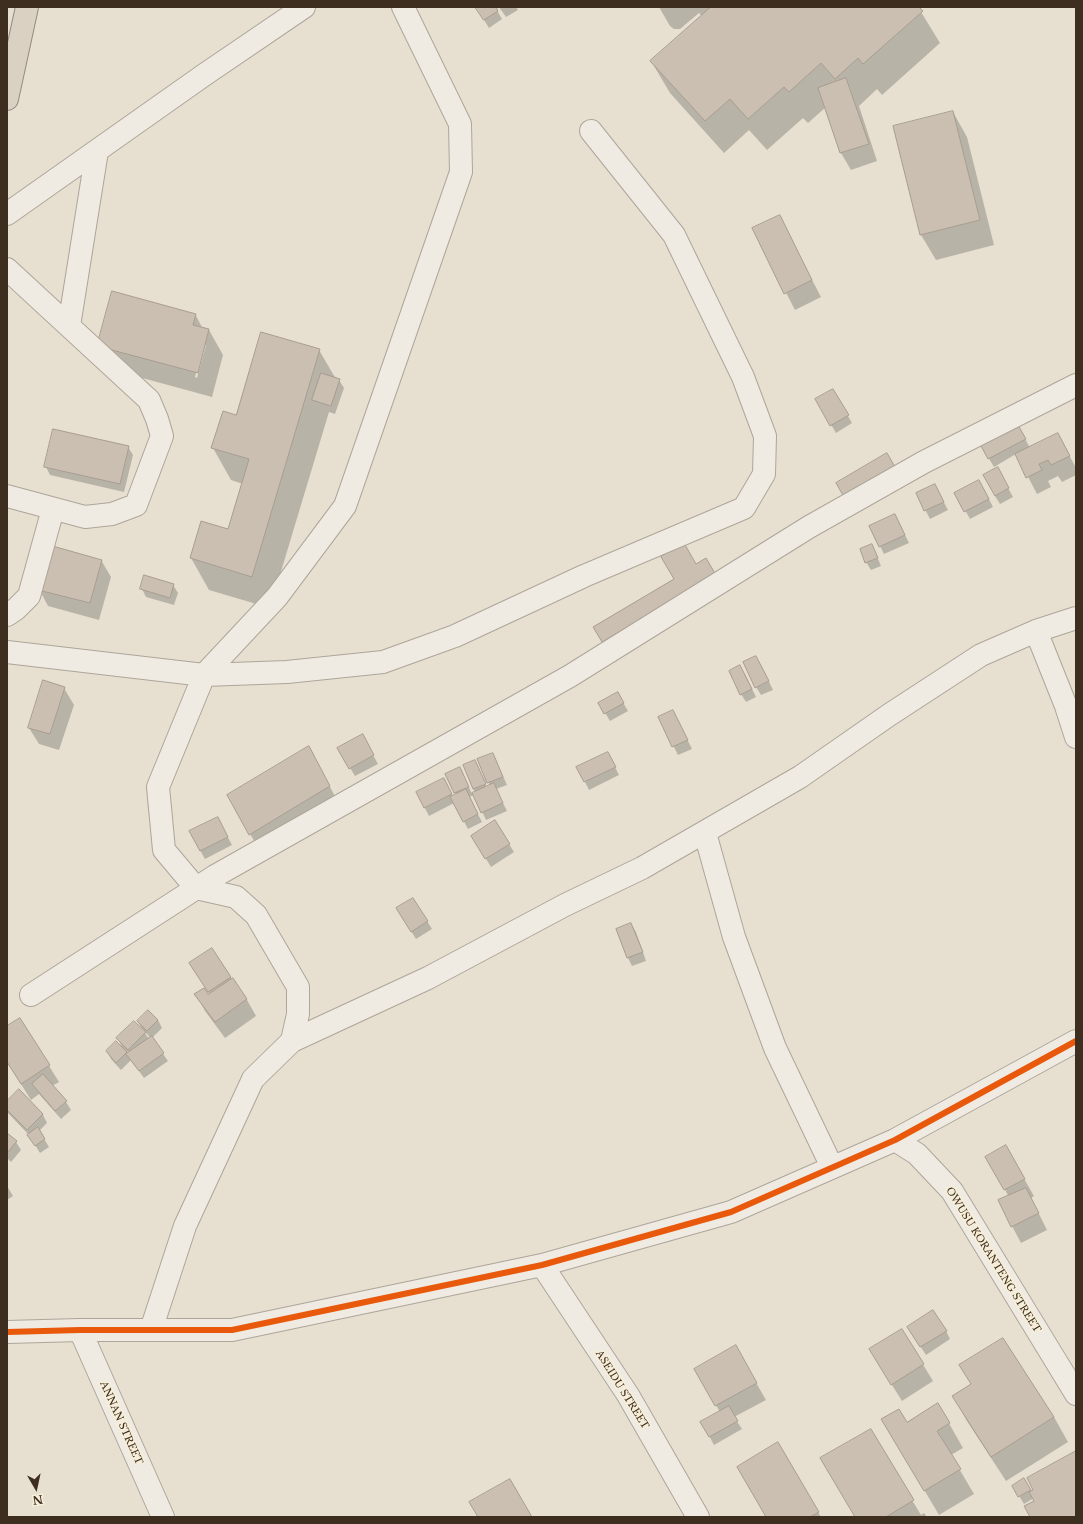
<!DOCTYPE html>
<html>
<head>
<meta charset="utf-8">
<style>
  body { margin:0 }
  #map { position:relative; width:1083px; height:1524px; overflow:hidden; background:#e7e0d1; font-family:"Libre Baskerville",serif }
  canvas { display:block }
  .frame { position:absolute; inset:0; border:8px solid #3d2e20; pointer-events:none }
  .north { position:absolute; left:16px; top:1468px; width:40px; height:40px; -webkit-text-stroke:3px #f7eed8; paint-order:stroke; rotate:171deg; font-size:11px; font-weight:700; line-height:16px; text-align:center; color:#3d2e20 }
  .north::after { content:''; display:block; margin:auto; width:14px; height:18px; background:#3d2e20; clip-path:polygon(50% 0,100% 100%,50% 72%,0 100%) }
</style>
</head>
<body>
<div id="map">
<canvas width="1083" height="1524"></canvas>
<div class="frame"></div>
<div class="north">N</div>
</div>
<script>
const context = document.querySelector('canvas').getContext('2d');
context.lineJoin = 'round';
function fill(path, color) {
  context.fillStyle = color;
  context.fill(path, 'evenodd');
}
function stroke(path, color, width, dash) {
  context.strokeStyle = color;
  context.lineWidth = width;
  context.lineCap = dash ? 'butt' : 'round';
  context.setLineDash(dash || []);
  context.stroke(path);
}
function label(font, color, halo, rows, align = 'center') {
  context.font = font + ' "Libre Baskerville",serif';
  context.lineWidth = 3.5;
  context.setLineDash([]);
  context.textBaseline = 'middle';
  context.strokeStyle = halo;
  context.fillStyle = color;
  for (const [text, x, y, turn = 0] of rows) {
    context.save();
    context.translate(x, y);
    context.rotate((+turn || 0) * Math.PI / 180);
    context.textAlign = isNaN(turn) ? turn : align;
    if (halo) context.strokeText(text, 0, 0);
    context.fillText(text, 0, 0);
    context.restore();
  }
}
fill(new Path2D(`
  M476 7H495L502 19 489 28Z
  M499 7H516L518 10 506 17Z
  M659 7H918L940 43 882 95 877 89 859 106 877 161 851 170 841 153 826 107 808 123 803 118 767 150 749 130 724 153 670 93 651 61 702 16 699 13 680 29H674L670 26Z
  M953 112 967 137 994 245 936 260 921 235 894 127Z
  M779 216 821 297 795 310 753 229Z
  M195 314 203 329 209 330 223 355 212 397 113 370 98 346ZM204 344 206 345 197 378 195 377Z
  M319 350 336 379 339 380 344 388 335 414 329 412 270 608 209 590 191 558 229 531 243 484 231 480 213 448 236 416Z
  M833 390 852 423 836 433 816 399Z
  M1018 426 1030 448 1058 434 1076 468V475L1062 482 1058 476 1048 481 1051 487 1037 494 1016 454 994 467 982 447Z
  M128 447 133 455 124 492 50 475 46 467Z
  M997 468 1013 497 1000 504 995 496Z
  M984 489 993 507 970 519 956 494Z
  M939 493 948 510 930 519 917 494Z
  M895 515 909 543 884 554 880 546Z
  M872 545 881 566 871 570 866 562Z
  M101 560 111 577 99 620 48 606 39 589Z
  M695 565 613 658 594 627 675 580Z
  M173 585 178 593 174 605 146 597 142 589Z
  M761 665 773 690 761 695 756 687Z
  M745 674 756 697 746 702 741 694Z
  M64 688 74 705 59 750 39 744 29 728Z
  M618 694 628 711 610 721 600 704Z
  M673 711 692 749 678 755 659 717Z
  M362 735 378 764 355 776 338 748Z
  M309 747 338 802 260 851 228 796Z
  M493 754 507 785 496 789 507 811 486 820 474 795 469 797 482 822 468 829 454 803 429 816 417 793 444 779 453 797 456 795 446 774 464 776 472 794 476 793 473 789 475 761 487 788 490 786 479 759Z
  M612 761 619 775 589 790 585 782Z
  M222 826 232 845 205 859 190 832Z
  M477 844H509L514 852 491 867Z
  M402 917 427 921 432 929 416 939Z
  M631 924 636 932 646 961 632 966 628 958 617 929Z
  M211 950 247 1000 256 1016 225 1038 205 1011 196 994 210 995 190 964Z
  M20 1019 59 1082 52 1086 66 1102 71 1110 61 1119 39 1094 31 1100 7 1062V1027Z
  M158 1020 162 1028 152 1038 168 1061 144 1078 131 1060 121 1070 111 1059 107 1051 126 1053 127 1055 129 1053 122 1047 118 1039 143 1030 138 1022ZM145 1033H146L151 1038 149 1039Z
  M19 1090 43 1115 47 1123 39 1131 49 1147 40 1153 29 1135 7 1112V1102Z
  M7 1134 16 1142 21 1150 11 1162 7 1158Z
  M987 1157 1015 1163 1034 1196 1031 1198 1047 1230 1021 1243 1012 1226 1009 1197Z
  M7 1186 13 1196 7 1200Z
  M902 1330 933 1381 902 1401 880 1366Z
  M946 1331 950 1339 926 1355 913 1335Z
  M735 1346 766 1400 734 1417 742 1429 714 1445 702 1423 720 1412 695 1369Z
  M972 1385 1054 1417 1068 1442 1006 1481 967 1421 953 1396Z
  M938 1404 963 1448 951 1455 974 1494 939 1515 897 1444 906 1423Z
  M870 1430 921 1515 924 1513 927 1517H856Z
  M778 1444 821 1517H767Z
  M1076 1452V1517H1031L1036 1501 1034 1498 1024 1504 1013 1486 1024 1480 1031 1492Z`), '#0003');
const building = new Path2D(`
  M475 7H496L498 11 484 20Z
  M711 7H919L923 11 863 64 858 58 835 79 821 63 789 92 784 87 748 119 730 99 705 121 650 61Z
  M846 78 869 144 840 153 818 88Z
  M953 111 980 220 920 235 893 126Z
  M780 215 812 280 784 294 752 228Z
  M112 291 196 314 193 325 209 329 198 373 97 346Z
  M261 332 320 349 252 577 190 558 201 521 228 529 249 459 211 448 223 411 236 415Z
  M321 373 340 379 331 406 312 400Z
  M833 389 849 415 830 426 815 399Z
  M1018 425 1026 439 988 459 981 446Z
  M53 429 129 446 120 484 44 467Z
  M1058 433 1070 456 1051 465 1048 460 1039 464 1042 470 1026 478 1015 454Z
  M887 453 895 467 844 497 836 483Z
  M998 467 1009 488 995 496 983 475Z
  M979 480 989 499 964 512 954 493Z
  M935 484 944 502 924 511 916 493Z
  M895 514 905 535 879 547 869 526Z
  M684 543 696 564 706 558 716 575 602 642 593 627 674 579 661 557Z
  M872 544 878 558 865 563 860 549Z
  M49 545 102 560 90 603 38 590Z
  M144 575 174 584 170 598 140 589Z
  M756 656 769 681 755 688 743 662Z
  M740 665 752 689 740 695 729 671Z
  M43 680 65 687 50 734 28 728Z
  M618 692 624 703 604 714 598 703Z
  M673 710 688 740 672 747 658 717Z
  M363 734 374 755 349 769 337 748Z
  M309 746 330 786 249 835 227 795Z
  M608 752 616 767 584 782 576 767Z
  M493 753 503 777 487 783 477 759Z
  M475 760 486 784 473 789 463 765Z
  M460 767 469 787 454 793 445 774Z
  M444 778 452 794 424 808 416 792Z
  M494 783 503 803 481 813 472 793Z
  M466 789 478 814 463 822 450 797Z
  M218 817 228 837 200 851 189 831Z
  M495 820 510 844 485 859 471 836Z
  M413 898 428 921 411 932 396 908Z
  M631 923 643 952 627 958 616 929Z
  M212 948 231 977 208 992 189 963Z
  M233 978 247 999 215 1022 194 994 204 988 208 994Z
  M148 1010 158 1020 147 1031 137 1021Z
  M20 1018 50 1065 21 1084 7 1062V1026Z
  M134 1021 146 1032 128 1050 116 1038Z
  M152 1036 164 1053 139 1071 126 1054Z
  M116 1041 127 1052 116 1063 106 1051Z
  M43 1074 67 1101 55 1111 32 1084Z
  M19 1089 43 1114 27 1130 7 1110V1101Z
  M38 1127 45 1139 35 1146 27 1135Z
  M7 1133 17 1141 7 1153Z
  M1006 1145 1025 1179 1004 1190 985 1157Z
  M1026 1188 1039 1213 1011 1227 998 1200Z
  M933 1310 947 1331 920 1347 907 1327Z
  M902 1329 924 1364 891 1385 869 1349Z
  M1003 1338 1054 1417 991 1457 952 1396 971 1384 959 1365Z
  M736 1345 757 1383 715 1406 694 1369Z
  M938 1403 950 1423 937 1431 961 1469 924 1491 881 1419 899 1409 907 1422Z
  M729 1406 738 1421 709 1437 700 1422Z
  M871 1429 914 1500 886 1517H855L820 1458Z
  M778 1442 819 1512 810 1517H766L737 1467Z
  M1076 1451V1517H1030L1024 1506 1034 1501 1029 1492 1033 1490 1027 1478Z
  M1024 1478 1031 1490 1018 1497 1012 1486Z
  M510 1479 532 1517H478L469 1502Z`);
fill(building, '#cbbfb2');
stroke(building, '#a89c90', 1);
const minor = new Path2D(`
  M7 214 204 75 304 7
  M7 269 149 400 157 419 162 436 136 505 112 514 85 517 7 496
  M69 326 97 151
  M7 615 16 609 29 596 53 509
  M1036 631 1066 706 1076 737
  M7 652 204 675 287 672 383 662 455 636 584 576 744 508 764 474 765 436 743 377 674 235 591 131
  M705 833 734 937 775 1048 832 1167
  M31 995 215 876 570 676 809 527 924 462 1076 385
  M292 1041 298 1014V987L256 915 236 897 196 888 164 850 158 787 204 675 277 597 345 506 461 172 460 124 403 7
  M895 1140 917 1154 952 1191 1076 1394
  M542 1265 628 1395 698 1517
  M80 1330 163 1517
  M151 1330 185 1226 253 1079 292 1041 428 978 565 905 642 868 800 777 889 715 981 655 1036 631 1076 618
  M7 1332 80 1330H232L542 1265 731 1212 895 1140 1076 1041`);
const highway = new Path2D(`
  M7 99 27 7`);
stroke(minor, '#ada599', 24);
stroke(highway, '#928b80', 24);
stroke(minor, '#efebe3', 22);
stroke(highway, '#dad1c2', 22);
stroke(new Path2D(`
  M7 1332 80 1330H232L542 1265 731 1212 895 1140 1076 1041`), '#e8590c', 6);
label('10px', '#3d2e20', '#f7eed8', [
  ["OWUSU KORANTENG STREET",993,1260,58],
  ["ASEIDU STREET",622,1390,58],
  ["ANNAN STREET",121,1423,66]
]);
</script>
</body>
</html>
